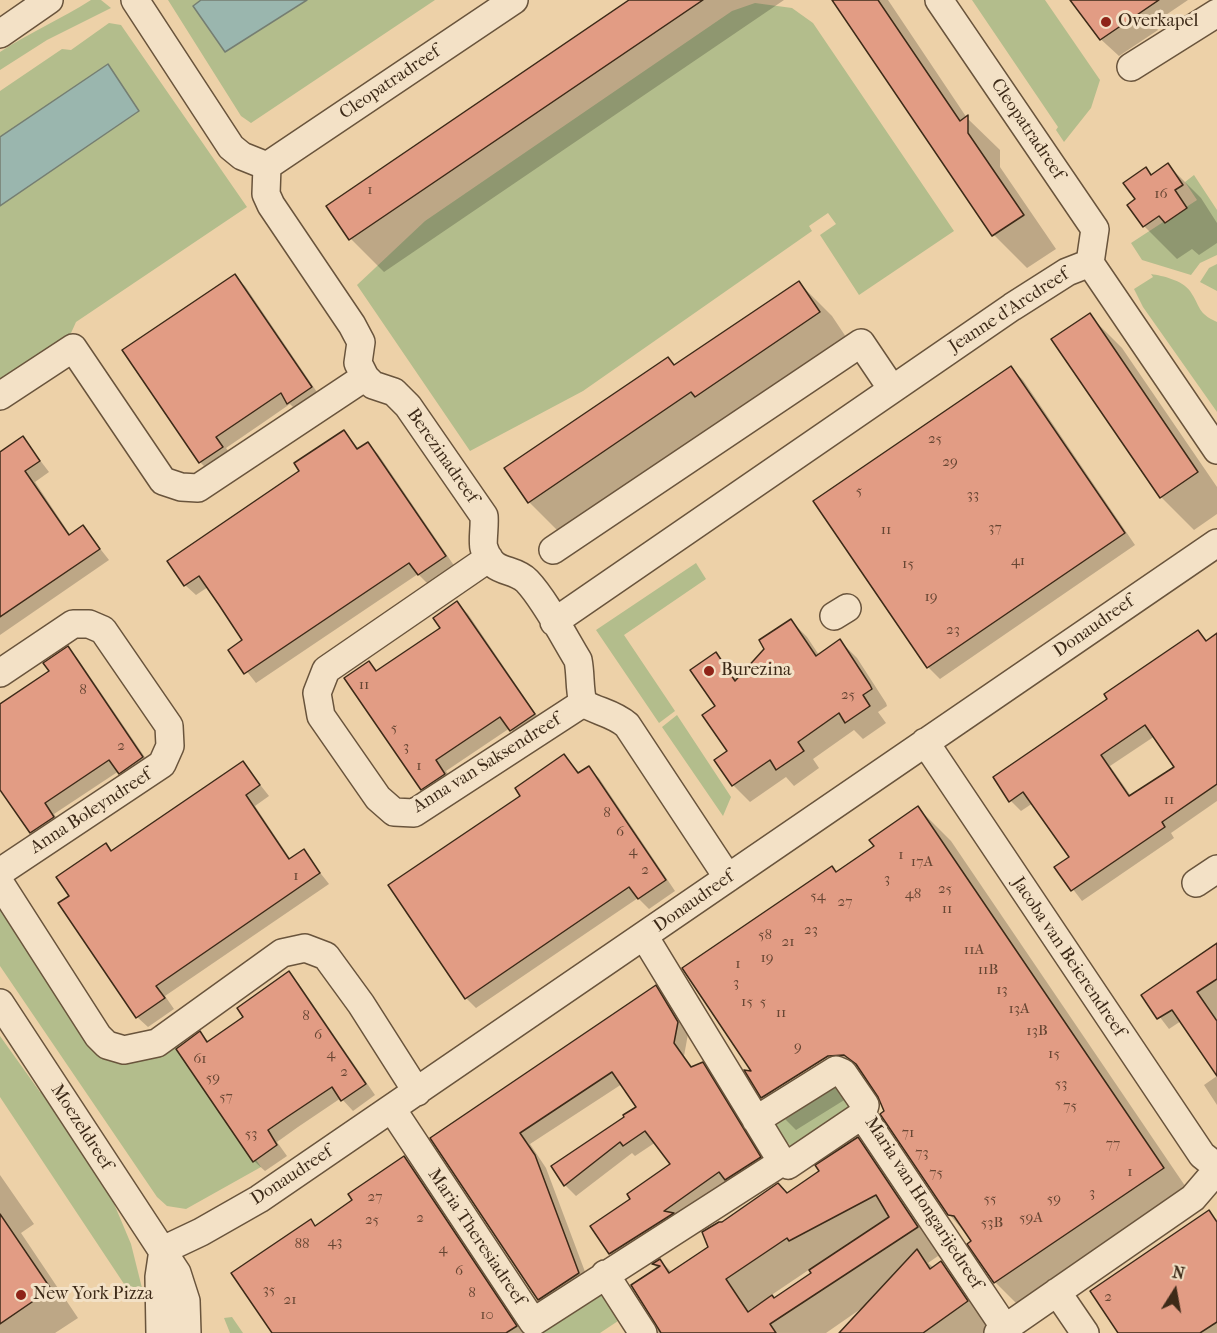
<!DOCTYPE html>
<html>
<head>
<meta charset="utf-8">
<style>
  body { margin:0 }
  #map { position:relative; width:1217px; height:1333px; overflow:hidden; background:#edd1a8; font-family:"IM FELL French Canon",serif }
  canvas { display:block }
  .north { position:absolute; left:1145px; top:1261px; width:60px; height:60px; -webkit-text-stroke:4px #f3e1c6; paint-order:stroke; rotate:11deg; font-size:16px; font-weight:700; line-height:24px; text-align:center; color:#3d2a18 }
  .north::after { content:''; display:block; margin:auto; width:21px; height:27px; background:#3d2a18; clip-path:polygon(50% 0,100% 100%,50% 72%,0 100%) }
</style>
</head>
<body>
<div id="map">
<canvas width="1217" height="1333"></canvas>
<div class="north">N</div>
</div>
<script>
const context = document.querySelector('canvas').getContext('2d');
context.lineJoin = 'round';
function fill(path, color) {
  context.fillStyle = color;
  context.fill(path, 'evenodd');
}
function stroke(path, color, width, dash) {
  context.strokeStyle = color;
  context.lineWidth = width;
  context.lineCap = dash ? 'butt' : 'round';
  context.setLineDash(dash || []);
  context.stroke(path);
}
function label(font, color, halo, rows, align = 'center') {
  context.font = font + ' "IM FELL French Canon",serif';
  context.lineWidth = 6;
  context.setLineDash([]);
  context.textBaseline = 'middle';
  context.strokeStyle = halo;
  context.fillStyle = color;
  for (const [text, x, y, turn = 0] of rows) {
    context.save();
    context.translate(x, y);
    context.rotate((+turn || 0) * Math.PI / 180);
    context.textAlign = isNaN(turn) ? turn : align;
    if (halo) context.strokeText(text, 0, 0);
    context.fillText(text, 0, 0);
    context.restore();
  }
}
fill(new Path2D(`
  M91 0H101L111 8 47 40 0 70V52C29 33 61 19 91 0Z
  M168 0H201L193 6 225 52 307 0H435L251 123 241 116Z
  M972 0H1045L1100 80 1091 108 1064 142 1056 130 1058 127Z
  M755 3 792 8 813 23 954 231 859 295 820 235 836 224 828 213 809 226 812 231 583 391 470 451 357 285 425 221 732 11Z
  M109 23 121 25 247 207 76 322 67 342 0 382V206L139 111 108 64 0 137V91L62 49 71 50Z
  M1194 175 1217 210V255L1200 263 1191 275 1142 260 1131 243 1197 200 1185 182Z
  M1217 264V291L1200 282 1209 268Z
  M1151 274C1163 276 1182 280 1190 291 1201 307 1197 313 1217 322V412L1143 307 1134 289 1153 277Z
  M696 563 706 579 624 635 675 711 659 723 596 630Z
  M677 715 731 797 723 816 662 727Z
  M0 901 91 1035 103 1059C137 1067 148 1060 175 1041L261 1167 186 1209 167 1206 157 1197 0 966Z
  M0 1036 40 1092 45 1089 107 1187 131 1244 145 1300 132 1296 0 1097Z
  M837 1079 858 1110 795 1153 788 1143 784 1145 770 1124Z
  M603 1286 624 1317 600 1333H538Z
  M232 1317 243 1333H230L224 1318Z`), '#b3bd8c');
const water = new Path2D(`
  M201 0H307L225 52 193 6Z
  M108 64 139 111 0 206V137Z`);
fill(water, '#9ab6ae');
stroke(water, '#757e72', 1.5);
fill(new Path2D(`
  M632 0H784L384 272 351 239 328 206Z
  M833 0H888L967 118 1000 150V167L1056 249 1027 268 994 235Z
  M1072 0H1188L1154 23 1158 30 1119 56 1095 34Z
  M1168 165 1201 198 1217 223V243L1199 255 1192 249 1177 259 1144 226 1137 200 1146 169 1152 176Z
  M234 276 245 286 321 398 299 413 290 404 264 422 226 448 233 458 211 473 200 462 124 351Z
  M799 283 832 316 852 346 562 535 529 502 668 359 676 366Z
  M1089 315 1122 348 1217 487V514L1194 530 1161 497Z
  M1011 368 1023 380 1135 545 940 679 928 667 815 501Z
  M344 432 359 449 368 444 378 454 455 567 429 585 418 574 256 683 230 650 244 640 208 587 196 595 185 585Z
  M23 438 49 472 35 482 71 536 83 527 109 560 0 635V454Z
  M457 603 468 614 544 726 522 741 510 728 446 771 455 785 433 800 422 789 369 663 378 672 442 628Z
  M791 621 807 637 819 655 840 641 857 658 886 703 887 706 878 712 886 723 863 739 854 730 813 759 819 768 794 786 786 777 750 802 733 785 729 752 717 707 716 654 738 680Z
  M1198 632 1207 641 1217 634V801L1171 833 1174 838 1082 901 1056 867 1071 857 1033 803 1021 811 1011 801 1109 700ZM1155 736 1176 767 1131 796 1110 766Z
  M68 648 78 659 153 769 131 783 119 771 54 814 64 828 42 843 31 832 0 787V706L51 671Z
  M564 756 580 773 588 768 599 778 675 891 649 909 638 898 476 1008 466 998 522 796Z
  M243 763 269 796 255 806 291 860 303 851 329 884 165 996 174 1009 148 1027 137 1017 71 896 106 845 112 852Z
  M918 808 951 841 1196 1202 1028 1315 995 1282 969 1244 973 1242 949 1214 874 1088 862 1089 796 1130 763 1097 747 1072 754 1074 832 867 837 873 876 847ZM834 1051 835 1054 774 1092 773 1089Z
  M1217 945V1074L1181 1021 1169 1029 1143 995Z
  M288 973 299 984 375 1095 353 1111 341 1098 298 1127 277 1142 287 1156 265 1171 254 1161 200 1033 209 1042 245 1017Z
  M655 987 666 998 688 1034 684 1056 693 1068 702 1064 713 1075 771 1169 621 1265 610 1253 592 1226 632 1199 672 1164 656 1142 635 1156 632 1153 576 1196 565 1185 638 1107 622 1084 530 1144 546 1168 590 1285 550 1310 539 1299 432 1139Z
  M1217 1076V1105L1204 1085Z
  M858 1139 886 1167 945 1256 941 1259 938 1256 928 1263 934 1268 941 1263 969 1291 995 1330 990 1333H851L862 1308 826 1333H658V1269L654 1265 660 1261 672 1272 709 1248 723 1224 787 1195 821 1171ZM810 1269 813 1273 775 1300 770 1296Z
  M404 1158 432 1186 529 1333H273L311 1221 316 1227 354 1201Z
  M0 1175 34 1224 21 1233 78 1318 55 1333H0Z
  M1209 1212 1217 1220V1333H1120Z`), '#0003');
const building = new Path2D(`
  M629 0H703L349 240 326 206Z
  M832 0H878L960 121 968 115V133L1024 215 992 236Z
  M1070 0H1159L1100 40Z
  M1168 163 1183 185 1175 190 1187 208 1165 223 1159 216 1143 227 1127 205 1135 199 1123 183 1146 167 1151 175Z
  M235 274 312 387 287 404 281 393 253 412 216 437 223 447 199 463 122 350Z
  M799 281 820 312 695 397 691 392 528 503 504 468 668 357 674 365Z
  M1090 313 1198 472 1160 498 1051 339Z
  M1011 366 1125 533 927 668 813 501Z
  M344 430 357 449 368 442 446 556 418 575 409 563 244 674 228 650 242 640 219 605 199 576 184 586 167 561 299 471 294 463Z
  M23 436 40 461 25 471 69 535 83 525 100 549 0 617V452Z
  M457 601 535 714 510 731 500 717 436 760 445 774 421 790 344 678 369 661 376 671 440 628 433 618Z
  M791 619 816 656 840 639 870 685 872 689 863 695 870 706 845 723 839 713 798 742 804 751 776 770 770 760 732 786 714 760 727 751 702 715 715 706 690 670 716 652 735 681 764 649 759 640Z
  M1198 630 1206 641 1217 633V784L1162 822 1165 827 1071 891 1054 867 1069 857 1023 792 1009 802 993 777 1107 699 1104 694ZM1145 725 1174 767 1129 796 1101 755Z
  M68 646 143 757 119 774 109 760 45 803 54 817 30 833 0 790V704L49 671 43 663Z
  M564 754 578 773 589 766 666 880 638 899 629 887 465 999 388 885 520 796 515 788Z
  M243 761 260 785 246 795 289 859 304 849 320 873 156 986 165 998 136 1018 58 903 69 896 56 877 106 843 111 851Z
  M918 806 1164 1168 994 1283 967 1244 971 1241 954 1216 948 1215 880 1114 884 1111 878 1097 856 1064 844 1055 828 1056 761 1098 744 1070 751 1071 682 968 832 866 836 872 874 846 869 840Z
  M1217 943V979L1197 992 1217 1021V1076L1172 1010 1157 1019 1141 995Z
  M289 971 366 1084 341 1101 332 1087 287 1117 268 1130 277 1145 253 1162 176 1049 200 1031 207 1042 243 1017 237 1008Z
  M656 985 678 1022 674 1043 691 1067 703 1062 761 1157 725 1180 719 1172 664 1211 674 1213 609 1254 590 1226 630 1199 627 1194 670 1164 645 1131 623 1146 620 1142 564 1186 551 1166 624 1117 623 1115 636 1107 612 1072 520 1133 535 1155 579 1273 538 1300 430 1138Z
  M858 1137 918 1227 770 1324 776 1333H661L631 1285 660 1266 652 1264 660 1259 669 1273 708 1247 702 1232 719 1222H722L778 1183 787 1193 819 1171 815 1165ZM876 1195 889 1217 809 1270 811 1273 774 1298 772 1295 748 1312 726 1279 787 1238 789 1241Z
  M404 1156 517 1326 506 1333H272L231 1273 311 1219 315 1226 352 1200 348 1194Z
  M1209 1210 1217 1222V1322L1200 1333H1118L1090 1291Z
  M0 1214 51 1289 0 1324Z
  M917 1249 930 1269 941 1261 968 1301 923 1333H839Z`);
fill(building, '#e29c84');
stroke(building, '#3d2a18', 1.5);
const minor = new Path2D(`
  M135 0 231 147 242 156 267 166 266 194 271 205 352 325 361 342 358 363 365 377 373 385 394 392 408 406 484 516C485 526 482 542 484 548 493 576 512 566 527 581 545 600 564 637 578 660 581 675 579 688 583 703 598 712 613 713 627 725L728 878
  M939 0 1095 229 1090 263
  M0 34 49 0
  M1131 67 1217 13
  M267 166 514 0
  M0 396 73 348 163 481 181 487 198 488 365 377
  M553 550 861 343 892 389
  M489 558 326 670 317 693 321 716 378 798 394 812 414 813 583 703
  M834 616 847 608
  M554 622 1012 307 1067 272 1090 263 1217 450
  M0 673 73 624H89L103 630 169 726 170 746 162 764 0 872
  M925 742 1202 1155 1217 1167
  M0 883 98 1036 107 1045 124 1050 157 1043 282 953 305 948 326 956 361 1004 417 1092
  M1196 883 1217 869
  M644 936 782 1162
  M0 1003 177 1273 186 1301 187 1333
  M392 1109 533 1322 782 1162 788 1165 862 1115
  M756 1120 836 1070 843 1073 865 1105 862 1115 1005 1328
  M163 1250 201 1232 259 1199 1217 543
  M605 1274 643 1333
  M1057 1292 1085 1333
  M160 1333 159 1277 163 1250
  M998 1333 1193 1198 1217 1170`);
stroke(minor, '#69543c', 30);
stroke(minor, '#f3e1c6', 27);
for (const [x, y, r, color] of [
  [1106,22,6,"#8f2418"],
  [709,671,6,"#8f2418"],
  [21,1295,6,"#8f2418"]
]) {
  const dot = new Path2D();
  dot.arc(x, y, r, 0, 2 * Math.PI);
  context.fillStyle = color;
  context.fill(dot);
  stroke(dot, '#f3e1c6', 2);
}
label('15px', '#664633', null, [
  ["1",370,190],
  ["16",1161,194],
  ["25",935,439],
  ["29",950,462],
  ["5",859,491],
  ["33",973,495],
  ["37",995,528],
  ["11",886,530],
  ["41",1018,561],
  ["15",908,564],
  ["19",931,597],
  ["23",953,630],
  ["11",364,685],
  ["8",83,690],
  ["25",848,695],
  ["5",394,728],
  ["2",121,746],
  ["3",406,747],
  ["1",419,766],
  ["11",1169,800],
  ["8",607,813],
  ["6",620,832],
  ["4",633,851],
  ["1",901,855],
  ["17A",922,862],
  ["2",645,870],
  ["1",296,876],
  ["3",887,879],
  ["25",945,889],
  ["48",913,894],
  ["54",818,896],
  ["27",845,902],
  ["11",947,909],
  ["23",811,930],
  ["58",765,935],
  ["21",788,942],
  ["11A",974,950],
  ["19",767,958],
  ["1",738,964],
  ["11B",988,970],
  ["3",736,983],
  ["13",1002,990],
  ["15",747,1002],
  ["5",763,1002],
  ["13A",1019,1009],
  ["11",781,1013],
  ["8",306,1016],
  ["13B",1037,1031],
  ["6",318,1035],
  ["9",798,1047],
  ["4",331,1054],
  ["15",1054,1054],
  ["61",200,1059],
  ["2",344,1072],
  ["59",213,1078],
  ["53",1061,1084],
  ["57",226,1097],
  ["75",1070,1106],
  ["71",908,1133],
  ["53",251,1134],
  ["77",1113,1144],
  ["73",922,1153],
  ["1",1130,1172],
  ["75",936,1173],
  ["3",1092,1193],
  ["27",375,1197],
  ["55",990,1199],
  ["59",1054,1199],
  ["2",420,1218],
  ["59A",1031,1218],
  ["25",372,1220],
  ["53B",992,1223],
  ["43",335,1242],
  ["88",302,1244],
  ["4",443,1249],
  ["6",459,1271],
  ["35",269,1290],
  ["8",472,1293],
  ["2",1108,1297],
  ["21",290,1300],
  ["10",487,1315]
]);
label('18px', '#3d2a18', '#f3e1c6', [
  ["Overkapel",1118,22],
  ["Burezina",721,671],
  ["New York Pizza",33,1295]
], 'left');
label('18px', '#3d2a18', '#f3e1c6', [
  ["Cleopatradreef",390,83,-34],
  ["Cleopatradreef",1027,129,56],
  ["Jeanne d'Arcdreef",1009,311,-33],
  ["Berezinadreef",442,456,55],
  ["Donaudreef",1094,627,-35],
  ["Anna van Saksendreef",487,764,-32],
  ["Anna Boleyndreef",91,812,-33],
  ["Donaudreef",694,902,-35],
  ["Jacoba van Beierendreef",1068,957,56],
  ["Moezeldreef",81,1127,57],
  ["Donaudreef",292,1176,-33],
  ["Maria van Hongarijedreef",923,1203,57],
  ["Maria Theresiadreef",476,1237,56]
]);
</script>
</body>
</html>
